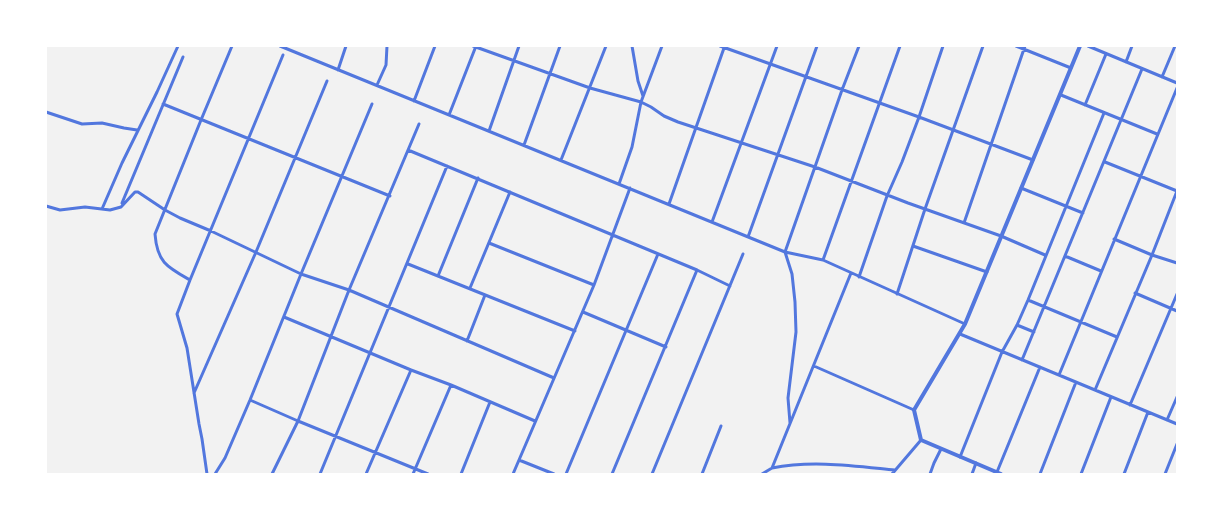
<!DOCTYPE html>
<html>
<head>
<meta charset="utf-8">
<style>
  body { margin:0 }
  #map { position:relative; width:1223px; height:520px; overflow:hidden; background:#f2f2f2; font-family:"Archivo Narrow",sans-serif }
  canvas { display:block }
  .frame { position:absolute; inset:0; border:47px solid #fff; pointer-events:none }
</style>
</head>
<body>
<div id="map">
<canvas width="1223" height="520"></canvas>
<div class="frame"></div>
</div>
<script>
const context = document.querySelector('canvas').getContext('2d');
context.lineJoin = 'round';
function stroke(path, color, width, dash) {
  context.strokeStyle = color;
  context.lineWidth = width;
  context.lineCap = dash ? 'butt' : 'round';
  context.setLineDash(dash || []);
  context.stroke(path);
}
stroke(new Path2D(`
  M280 46 785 252 823 260 965 324
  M473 46 590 88 641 102 651 107 664 116 678 122 815 167 908 203 1001 236 1045 255
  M632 46 638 81 643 96
  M720 46 919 117 1033 160
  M1016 46 1071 68
  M1088 46 1177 83
  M1126 62 1132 46
  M338 70 346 46
  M1162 77 1175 46
  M377 85 386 65 387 46
  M1061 95 1157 134
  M414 101 435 46
  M163 104 390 196
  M1085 105 1106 54
  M46 112 82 124 102 123 124 128 137 130
  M449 115 476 46
  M489 131 519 46
  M524 145 560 46
  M408 150 697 270 730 286
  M561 160 606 46
  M1105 162 1177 191
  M619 184 632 147 641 102 662 46
  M1021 188 1083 213
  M122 203 183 57
  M669 204 724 48
  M46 206 60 210 85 207 110 210 121 207 135 192H138L165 210 180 218 211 231 301 274 349 290 554 378
  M102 209 122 163 157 92 178 46
  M712 222 777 46
  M964 223 1025 46
  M748 237 817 46
  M1114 239 1152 255 1177 263
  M489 243 594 285
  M913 246 987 272
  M1065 256 1101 271
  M823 260 900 46
  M408 264 575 331
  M438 276 478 178
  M859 277 887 196 902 162 919 117 943 46
  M190 280C167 267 157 262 155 234L201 120 232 46
  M470 288 510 192
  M1135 293 1177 311
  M897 294 925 209 983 46
  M1028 300 1117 337
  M583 312 666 347
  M284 317 411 370 451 385 535 421
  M1017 325 1034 332
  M960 334 1177 424
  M467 341 485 295
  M1022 360 1142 69
  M814 366 914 410
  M1059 375 1177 88
  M1095 390 1152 255 1177 191
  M194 393 256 252 327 81
  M250 400 298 421 428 474
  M1130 405 1177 294
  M1167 420 1177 397
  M790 423 788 398 796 332 795 302 792 274 785 252 842 90 859 46
  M960 457 1002 352 1017 325 1028 300 1104 113
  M519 460 554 474
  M772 468C812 460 854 466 895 470
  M997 472 1040 367
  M207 474 202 439 199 424 187 348 177 314 190 280 283 55
  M215 474 225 458 250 400 301 274 372 104
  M272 474 298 421 349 290 419 124
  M320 474 447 166
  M366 474 411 370
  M413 474 451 385
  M461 474 490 402
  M513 474 594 285 630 188
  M566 474 658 254
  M612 474 697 270
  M652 474 743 254
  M702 474 721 426
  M762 474 772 468 851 273
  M892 474 921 440
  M930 474 934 463 941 449
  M972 474 976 463
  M1040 474 1076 382
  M1081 474 1111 397
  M1124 474 1148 412
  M1165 474 1177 444`), '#5277de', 3);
stroke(new Path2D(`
  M1001 474 921 440 914 410 965 324 1080 46`), '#5277de', 4);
</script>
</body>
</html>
